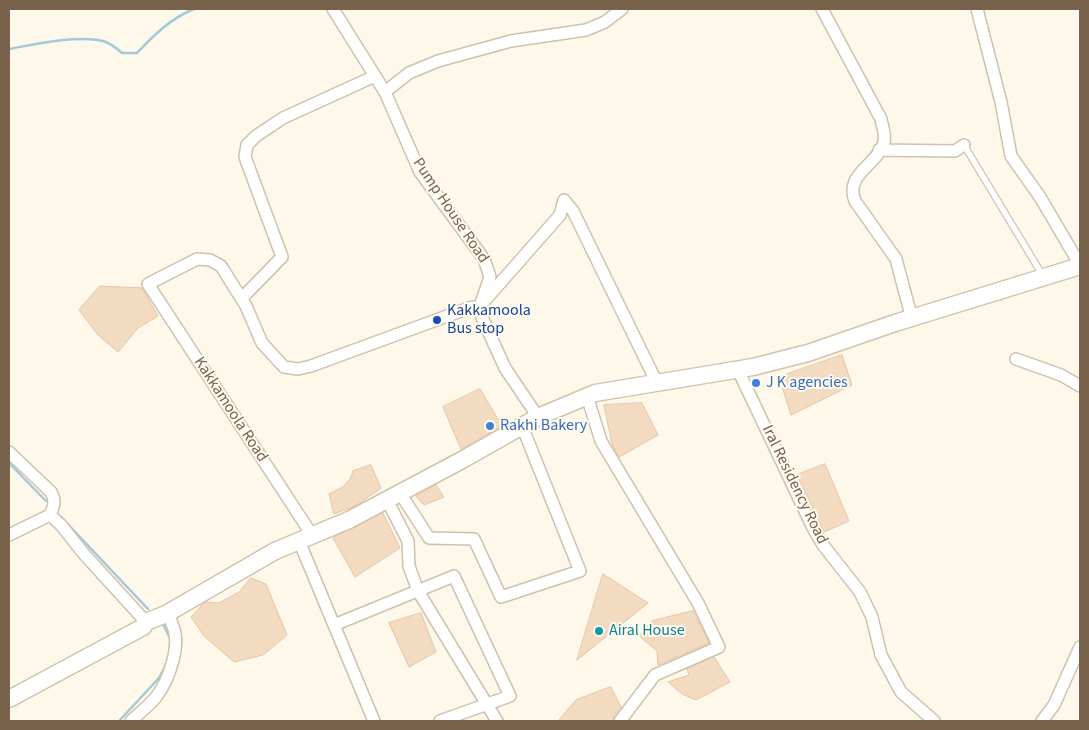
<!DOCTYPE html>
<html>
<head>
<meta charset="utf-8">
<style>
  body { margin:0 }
  #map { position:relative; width:1089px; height:730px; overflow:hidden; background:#fdf8e9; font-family:"Source Sans 3",sans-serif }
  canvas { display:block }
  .frame { position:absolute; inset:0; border:10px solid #78624c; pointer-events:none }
</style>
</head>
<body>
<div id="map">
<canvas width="1089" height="730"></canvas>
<div class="frame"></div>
</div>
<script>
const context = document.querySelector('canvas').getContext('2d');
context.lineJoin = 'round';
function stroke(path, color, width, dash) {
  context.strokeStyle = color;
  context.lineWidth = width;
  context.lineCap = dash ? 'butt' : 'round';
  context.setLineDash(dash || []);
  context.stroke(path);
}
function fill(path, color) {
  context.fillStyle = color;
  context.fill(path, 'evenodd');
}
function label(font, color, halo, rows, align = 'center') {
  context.font = font + ' "Source Sans 3",sans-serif';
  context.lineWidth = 4;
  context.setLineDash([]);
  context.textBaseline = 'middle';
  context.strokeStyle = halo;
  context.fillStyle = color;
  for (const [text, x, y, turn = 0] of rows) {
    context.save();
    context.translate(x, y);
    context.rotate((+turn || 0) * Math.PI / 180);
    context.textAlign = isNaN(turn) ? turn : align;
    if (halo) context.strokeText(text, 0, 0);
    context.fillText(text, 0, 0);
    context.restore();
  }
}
stroke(new Path2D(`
  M9 49C37 44 69 36 98 40 108 41 115 47 122 53H137C153 36 171 18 194 9
  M9 463 46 501
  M61 517 148 609
  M163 624 170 638
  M119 721 159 678 167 663`), '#a3c9d9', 2.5);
const building = new Path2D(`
  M100 286 142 288 158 316 138 328 118 352 98 335 79 310Z
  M842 355 852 385 791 415 779 377Z
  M480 389 502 426 461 449 443 407Z
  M642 403 658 435 619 457 612 444 604 405Z
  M825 464 849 521 824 532 797 475Z
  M371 465 381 488 357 505 334 514 329 494 343 487 350 479 353 471Z
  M436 485 444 497 424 505 416 496Z
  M383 513 400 548 355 577 333 538Z
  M603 574 648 603 577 660Z
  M251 578 266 584 287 635 263 655 234 662 204 636 191 617 202 605 206 602 219 603 239 592Z
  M693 611 709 643 658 665 657 651 639 636 652 621Z
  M421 613 436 652 409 667 389 623Z
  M714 657 730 682 696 700 682 694 668 682 689 675 687 669Z
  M611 687 621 707 614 716 613 721H558L576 700Z`);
fill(building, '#f2dbc0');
stroke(building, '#e5c4a1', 1);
const service = new Path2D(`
  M964 145 1043 276`);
const minor = new Path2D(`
  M333 9 385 92 420 172 484 259 490 277 480 306 481 315 505 368 538 417
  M822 9 881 119C882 126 886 134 884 142 878 165 844 174 855 201L896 259 912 319
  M977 9 1001 102 1011 156 1040 197 1080 265
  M385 92 409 73 438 61 511 41 586 30 605 22 622 9
  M879 150 955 151 964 145
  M242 298 282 257 245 157 247 145 256 136 283 118 375 76
  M1016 359 1061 375 1080 386
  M738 370 814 530 823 545 860 592 872 617 881 655 901 692 934 721
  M587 396 601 441 698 603 719 647 655 675 620 721
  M9 452 51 492C56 501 54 506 50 515
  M400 493 429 538 474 539 501 597 580 571 522 426
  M387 500 408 541 409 566 418 591 497 721
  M9 535 50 515 61 525 84 554 146 622
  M312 535 148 284 197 259 210 260 221 266 246 306 262 343 284 367 298 369 311 366 469 308 480 306 560 215 564 200 573 211 657 383
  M299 541 374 721
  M334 625 454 576 510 696 440 721
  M131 721C139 713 149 706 156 697 169 680 182 644 172 624 171 620 168 617 166 614
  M1042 721 1054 705 1080 647`);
const secondary = new Path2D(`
  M9 699 143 627 146 622 166 614 275 551 349 520 462 460 538 417 595 393 753 367 808 353 895 323 1080 266`);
stroke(service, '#cfc1ae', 8);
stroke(minor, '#cfc1ae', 14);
stroke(secondary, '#d2c2ac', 19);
stroke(service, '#fff', 5.5);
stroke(minor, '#fff', 11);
stroke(secondary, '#fff', 16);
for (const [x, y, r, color] of [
  [437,320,5,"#1a4fb4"],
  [756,383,5,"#3f7fe0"],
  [490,426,5,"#3f7fe0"],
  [599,631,5,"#0f9aa8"]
]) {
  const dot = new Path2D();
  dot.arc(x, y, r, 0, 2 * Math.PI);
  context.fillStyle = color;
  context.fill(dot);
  stroke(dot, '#fffbf0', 2);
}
label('16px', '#78624c', '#fffbf0', [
  ["Pump House Road",450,211,56],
  ["Kakkamoola Road",230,410,57],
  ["Iral Residency Road",794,485,64]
]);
label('16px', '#164399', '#fffbf0', [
  ["Kakkamoola",447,311],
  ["Bus stop",447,329]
], 'left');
label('16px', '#366cbe', '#fffbf0', [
  ["J K agencies",766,383],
  ["Rakhi Bakery",500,426]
], 'left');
label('16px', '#0d838f', '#fffbf0', [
  ["Airal House",609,631]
], 'left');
</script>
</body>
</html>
